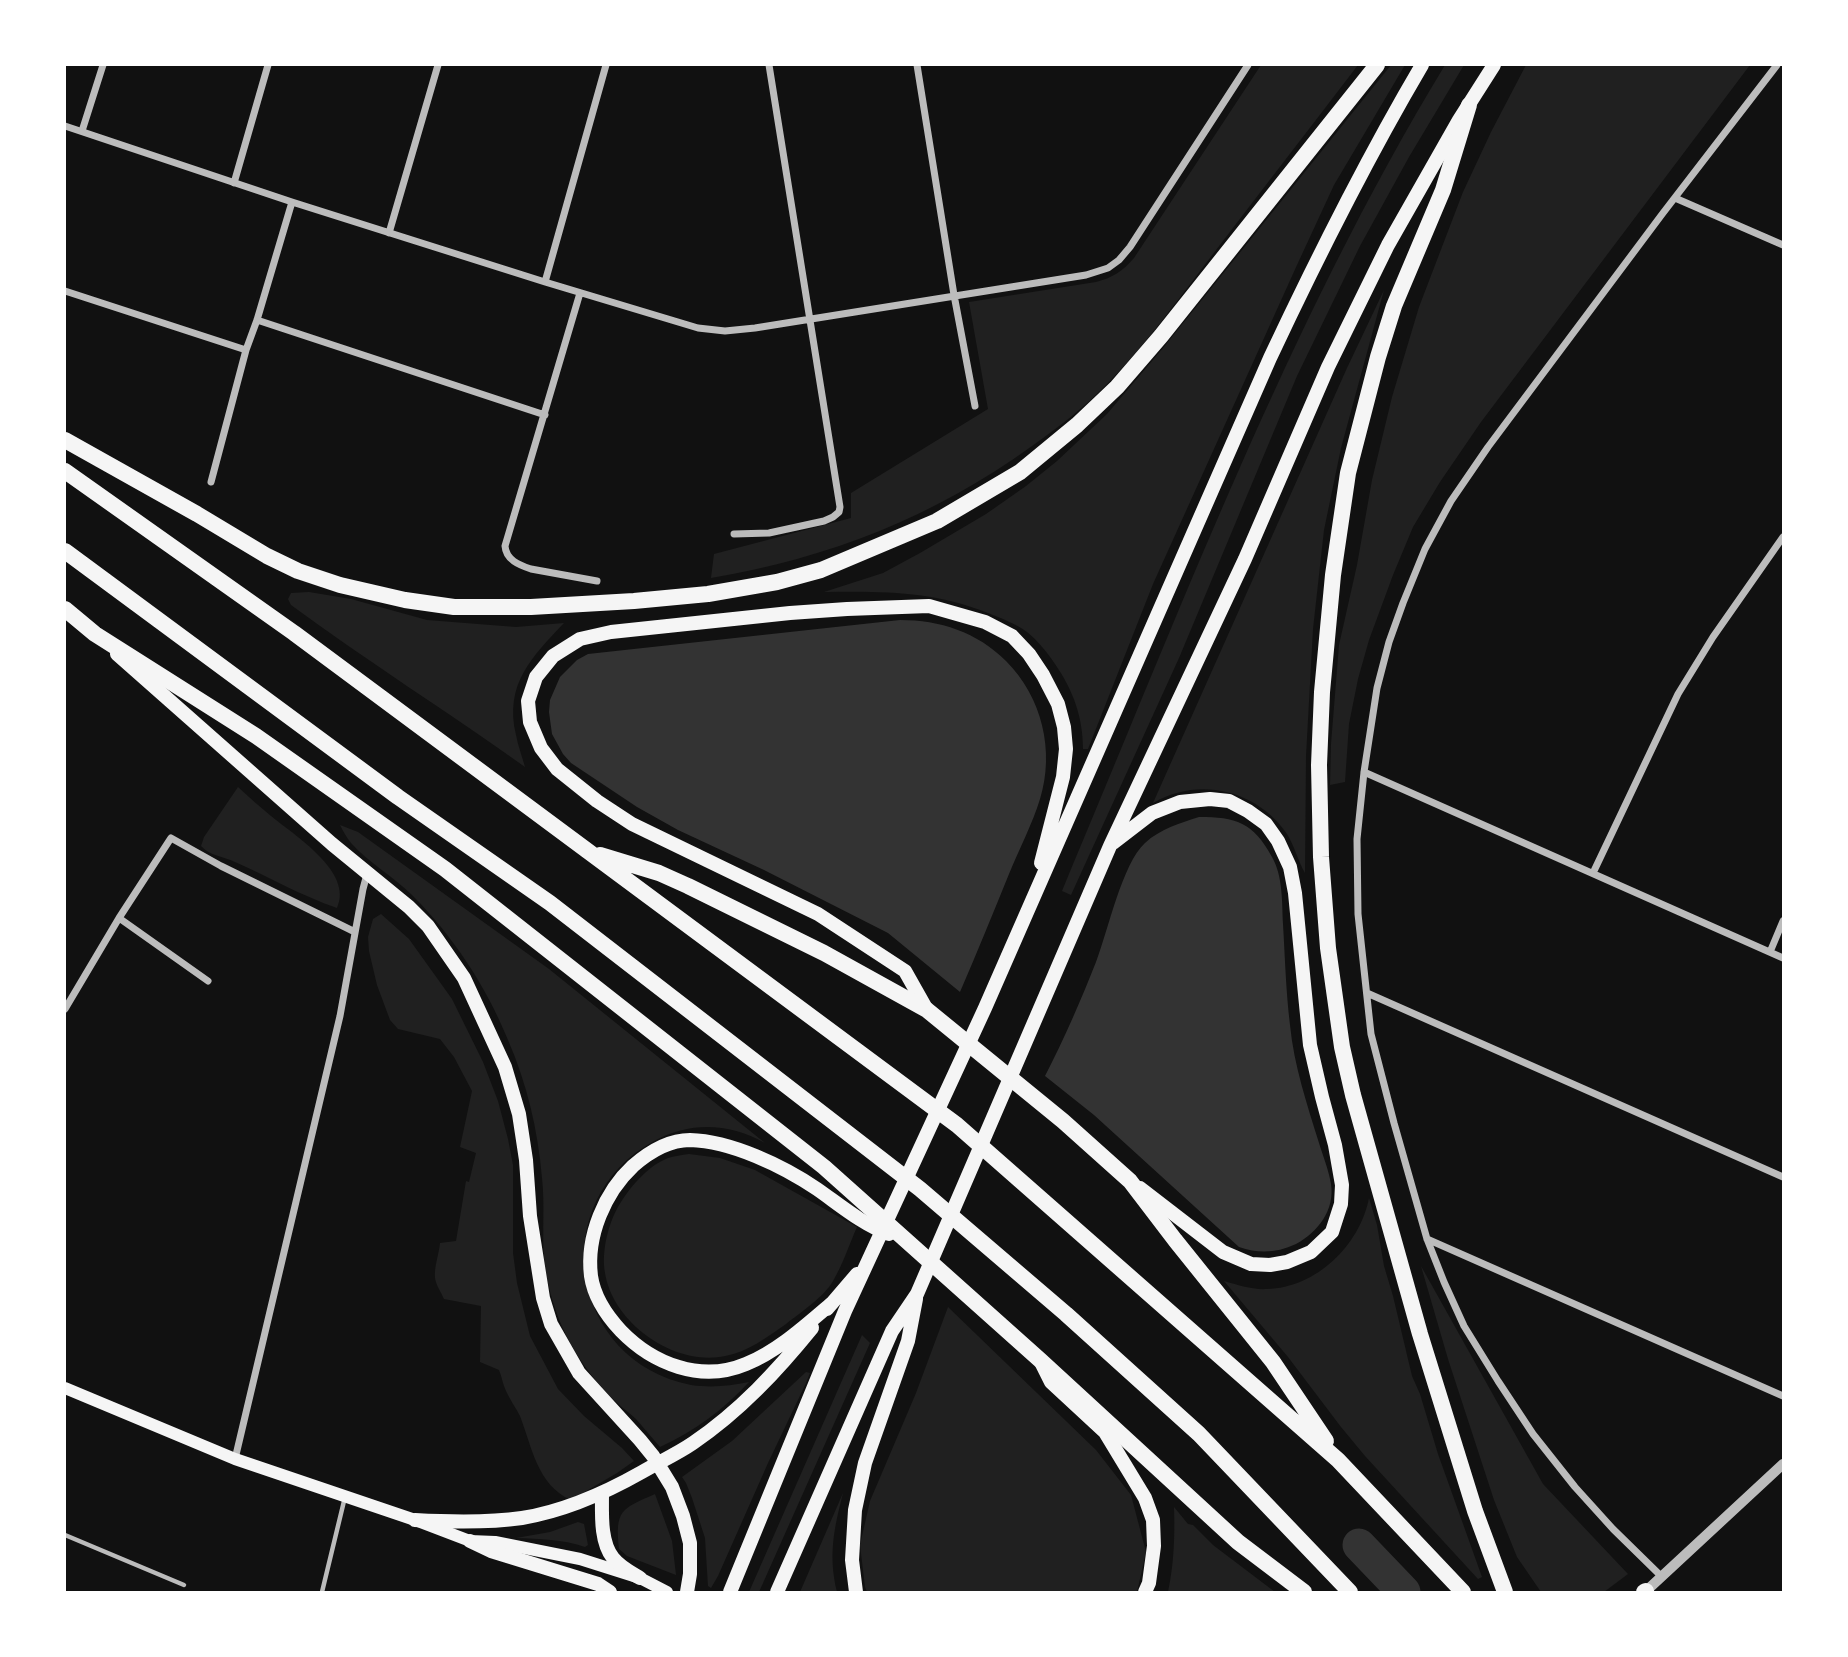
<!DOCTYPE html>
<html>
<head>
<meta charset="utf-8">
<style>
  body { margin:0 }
  #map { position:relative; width:1848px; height:1657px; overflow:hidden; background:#111; font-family:Montserrat,sans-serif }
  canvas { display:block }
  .frame { position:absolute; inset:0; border:66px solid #fff; pointer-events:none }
</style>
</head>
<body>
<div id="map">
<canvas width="1848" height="1657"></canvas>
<div class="frame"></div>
</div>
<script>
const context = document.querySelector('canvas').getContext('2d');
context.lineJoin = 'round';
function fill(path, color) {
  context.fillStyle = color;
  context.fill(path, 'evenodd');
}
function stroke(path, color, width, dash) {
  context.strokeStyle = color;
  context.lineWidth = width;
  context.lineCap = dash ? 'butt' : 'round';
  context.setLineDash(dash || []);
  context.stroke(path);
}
fill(new Path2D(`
  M1261 65H1358C1310 128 1261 191 1213 254 1180 297 1147 343 1109 382 1086 406 1059 427 1032 446 934 517 829 558 711 578L714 554 851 518V493L988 409 969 302 1096 282C1112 278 1123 271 1134 258Z
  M1391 65H1405L1334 185 1297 265 1153 584 1088 749H1083C1083 717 1073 690 1055 664 1047 652 1038 641 1027 632 1016 624 1001 618 988 613 933 591 882 591 824 592L883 573 920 553 986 514 1026 486 1057 461 1107 414 1163 348Z
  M1445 65H1464L1409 157 1360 246 1297 376 1179 658 1071 895 1062 891C1180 612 1287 325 1445 65Z
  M1526 65H1750L1481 422 1440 482 1413 527 1393 575 1369 640 1358 679 1349 724 1345 782 1330 785 1331 744 1339 645 1357 565 1372 480 1392 397 1419 307 1463 192 1491 132Z
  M1384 290 1341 448 1324 530 1313 629 1306 756 1305 873C1298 861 1295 847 1287 834 1257 790 1199 776 1153 803L1347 368Z
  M309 592 351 599 427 620 516 627 564 623C532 657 504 684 516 735 518 746 522 756 525 767 448 712 367 661 291 605L288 599 291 593Z
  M238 787C249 797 260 807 271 816 294 835 354 872 337 908 302 896 269 877 235 862 223 856 210 856 201 846L204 837Z
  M340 825 358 832 549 969 765 1143C729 1123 691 1121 654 1141 544 1201 569 1361 691 1385 711 1388 730 1386 749 1382 723 1410 695 1431 660 1447 652 1438 644 1428 636 1419 630 1413 622 1408 616 1402 597 1384 580 1362 568 1339 555 1314 547 1286 544 1258 542 1231 545 1205 542 1178 538 1130 527 1084 508 1040 486 986 453 936 412 895 393 876 369 863 351 843 347 838 343 831 340 825Z
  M381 914 409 939 452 999 483 1062 498 1101 508 1139 513 1165V1253L517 1283 530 1336 558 1389 584 1416 622 1448 634 1461 617 1473 571 1500C537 1485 532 1447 520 1416 516 1408 510 1400 506 1391 503 1385 502 1377 499 1370L480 1362 481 1306 444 1299C441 1292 436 1285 435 1278 434 1267 439 1254 440 1243L456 1241 466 1181 469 1182 476 1153 460 1147 472 1091 454 1057 440 1039 398 1029 390 1020 377 985 369 951 368 937 373 919Z
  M689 1154 720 1158 755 1170 857 1227C849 1245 843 1264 833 1281 825 1296 800 1313 786 1324 767 1337 748 1352 725 1356 676 1367 613 1324 605 1273 601 1251 609 1220 621 1202 632 1185 648 1166 668 1158 674 1156 682 1155 689 1154Z
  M1369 1198 1377 1225 1384 1266 1393 1296 1412 1376 1420 1394 1438 1454 1482 1577 1478 1579 1365 1456 1341 1427 1288 1357 1224 1281C1238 1285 1253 1290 1267 1289 1316 1288 1360 1245 1369 1198Z
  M1421 1266 1543 1484 1628 1574 1604 1592H1541L1517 1557 1494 1500 1448 1359Z
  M948 1307 1096 1450 1131 1495 1146 1552 1137 1592H867L865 1587 860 1545 870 1501 916 1393Z
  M862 1335 870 1343 759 1592H749Z
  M806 1372 810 1373 806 1383 768 1463 718 1576 711 1588 708 1586 705 1538 692 1498 686 1483 682 1477 732 1441Z
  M843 1493C834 1529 828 1555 837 1592H800Z
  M655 1494 672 1541 676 1575 627 1556 619 1549C615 1510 621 1509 655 1494Z
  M1174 1507 1188 1524 1193 1525 1213 1545 1275 1592H1168C1174 1564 1175 1535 1174 1507Z
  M578 1522 584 1524 588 1545 585 1547C561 1539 541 1539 516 1538L550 1532Z`), '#202020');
fill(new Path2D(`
  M900 620C940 620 977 632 1006 661 1042 697 1055 751 1040 799 1032 825 1019 849 1009 874 993 913 977 953 960 992L888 933 764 870 678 830 637 807 571 763 563 754 552 734 549 712 550 700 560 677 577 660 588 654Z
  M1199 817C1236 817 1253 822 1272 857 1283 876 1282 903 1283 924 1285 958 1286 992 1290 1025 1294 1066 1307 1104 1319 1143 1323 1156 1329 1171 1331 1184 1335 1210 1318 1232 1296 1244 1277 1253 1259 1254 1239 1247L1094 1115 1045 1076C1064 1039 1081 1000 1096 962 1108 931 1122 864 1145 843 1160 829 1180 823 1199 817Z`), '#333');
stroke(new Path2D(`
  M1359 1545 1404 1592`), '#333', 33);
stroke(new Path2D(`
  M65 1535 184 1585
  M322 1592 345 1497`), '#bcbcbc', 4.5);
stroke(new Path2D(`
  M917 65 954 295 975 406
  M65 126 292 202 545 282 698 328 725 331 755 328 1086 275 1108 268 1119 260 1130 247 1248 65
  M82 131 103 65
  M234 183 268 65
  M1675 198 1783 245
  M389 233 438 65
  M545 282 606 65
  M65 291 246 350
  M580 293 505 546C506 560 519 565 531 569L597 581
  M257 320 545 415
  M211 482 246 350 257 320 292 202
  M734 534 769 533 824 521 833 517 839 512 840 507 769 65
  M1364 772 1783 958
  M1593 873 1678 694 1713 637 1783 537
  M119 918 208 981
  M1770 952 1783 921
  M1367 993 1783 1177
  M65 1009 119 918 171 838 221 866 355 932
  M1427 1239 1783 1396
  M235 1459 340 1016 363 889 367 874
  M1661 1576 1613 1529 1575 1487 1533 1434 1498 1381 1464 1326 1444 1282 1427 1239 1394 1123 1371 1034 1358 914 1357 839 1364 772 1377 688 1389 642 1403 603 1425 549 1451 501 1488 447 1663 213 1777 65`), '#bcbcbc', 7);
stroke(new Path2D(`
  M1645 1592 1783 1464`), '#bcbcbc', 10);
stroke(new Path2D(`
  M65 1388 235 1459 415 1520 470 1541 495 1542 580 1559 640 1578 667 1592`), '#f5f5f5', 12);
stroke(new Path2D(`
  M117 654 332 844 409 907 428 926 464 978 505 1067 519 1114 526 1160 530 1216 543 1298 551 1324 579 1373 640 1440 653 1456 672 1487 683 1516 690 1543V1574L687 1592
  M1113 843 1152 813 1180 802 1210 799 1229 801 1248 811 1266 824 1278 841 1290 867 1295 893 1310 1045 1322 1097 1335 1145 1342 1185 1341 1204 1332 1232 1311 1252 1287 1262 1270 1265 1251 1264 1223 1252 1140 1188
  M927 1010 905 971 818 914 632 824 597 801 557 769 541 748 530 722 528 701 536 677 553 656 580 639 611 632 790 613 847 609 929 606 985 622 1012 636 1029 654 1043 675 1058 704 1064 727 1066 749 1063 777 1041 863
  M832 1303C806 1325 778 1351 746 1364 701 1383 653 1364 621 1331 607 1316 594 1297 591 1276 586 1236 605 1192 633 1166 649 1152 668 1140 690 1140 731 1141 783 1166 817 1189 840 1205 862 1224 889 1234
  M827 1309 857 1274
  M1042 1364 1051 1382 1105 1432 1145 1498 1153 1520 1154 1546 1149 1583 1145 1592
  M602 1494C602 1513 600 1542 613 1558 620 1567 630 1572 640 1578
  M415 1520C451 1522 487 1523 522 1518 565 1511 605 1493 642 1472 659 1462 677 1454 693 1443 740 1411 777 1371 812 1328
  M470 1541 491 1551 598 1584 610 1592
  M730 1592 845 1311 985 1008 1270 358C1317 258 1366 160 1422 65
  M777 1592 892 1331 917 1294 1110 846 1245 559 1328 367 1388 245 1459 120 1494 65
  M856 1592 852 1560 855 1510 865 1463 908 1341 916 1299`), '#f5f5f5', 14);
stroke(new Path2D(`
  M1469 105 1443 190 1394 306 1378 357 1348 473 1333 575 1322 692 1319 765 1321 857 1328 948 1342 1047 1353 1095 1420 1334 1475 1511 1505 1592
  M65 440 197 514 267 556 298 571 340 585 405 600 454 607H531L634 601 708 594 777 582 821 570 937 521 1020 472 1077 425 1117 387 1161 336 1377 65
  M65 471 294 633 957 1125 1338 1460 1463 1592
  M65 551 398 797 550 903 920 1189 1066 1314 1199 1434 1350 1592
  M65 609 95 634 256 736 445 869 824 1167 1040 1360 1238 1542 1304 1592
  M600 855 659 873 688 886 824 953 927 1010 1063 1121 1130 1181 1175 1240 1273 1362 1326 1441
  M1644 1592 1646 1591`), '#f5f5f5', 16);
</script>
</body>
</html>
